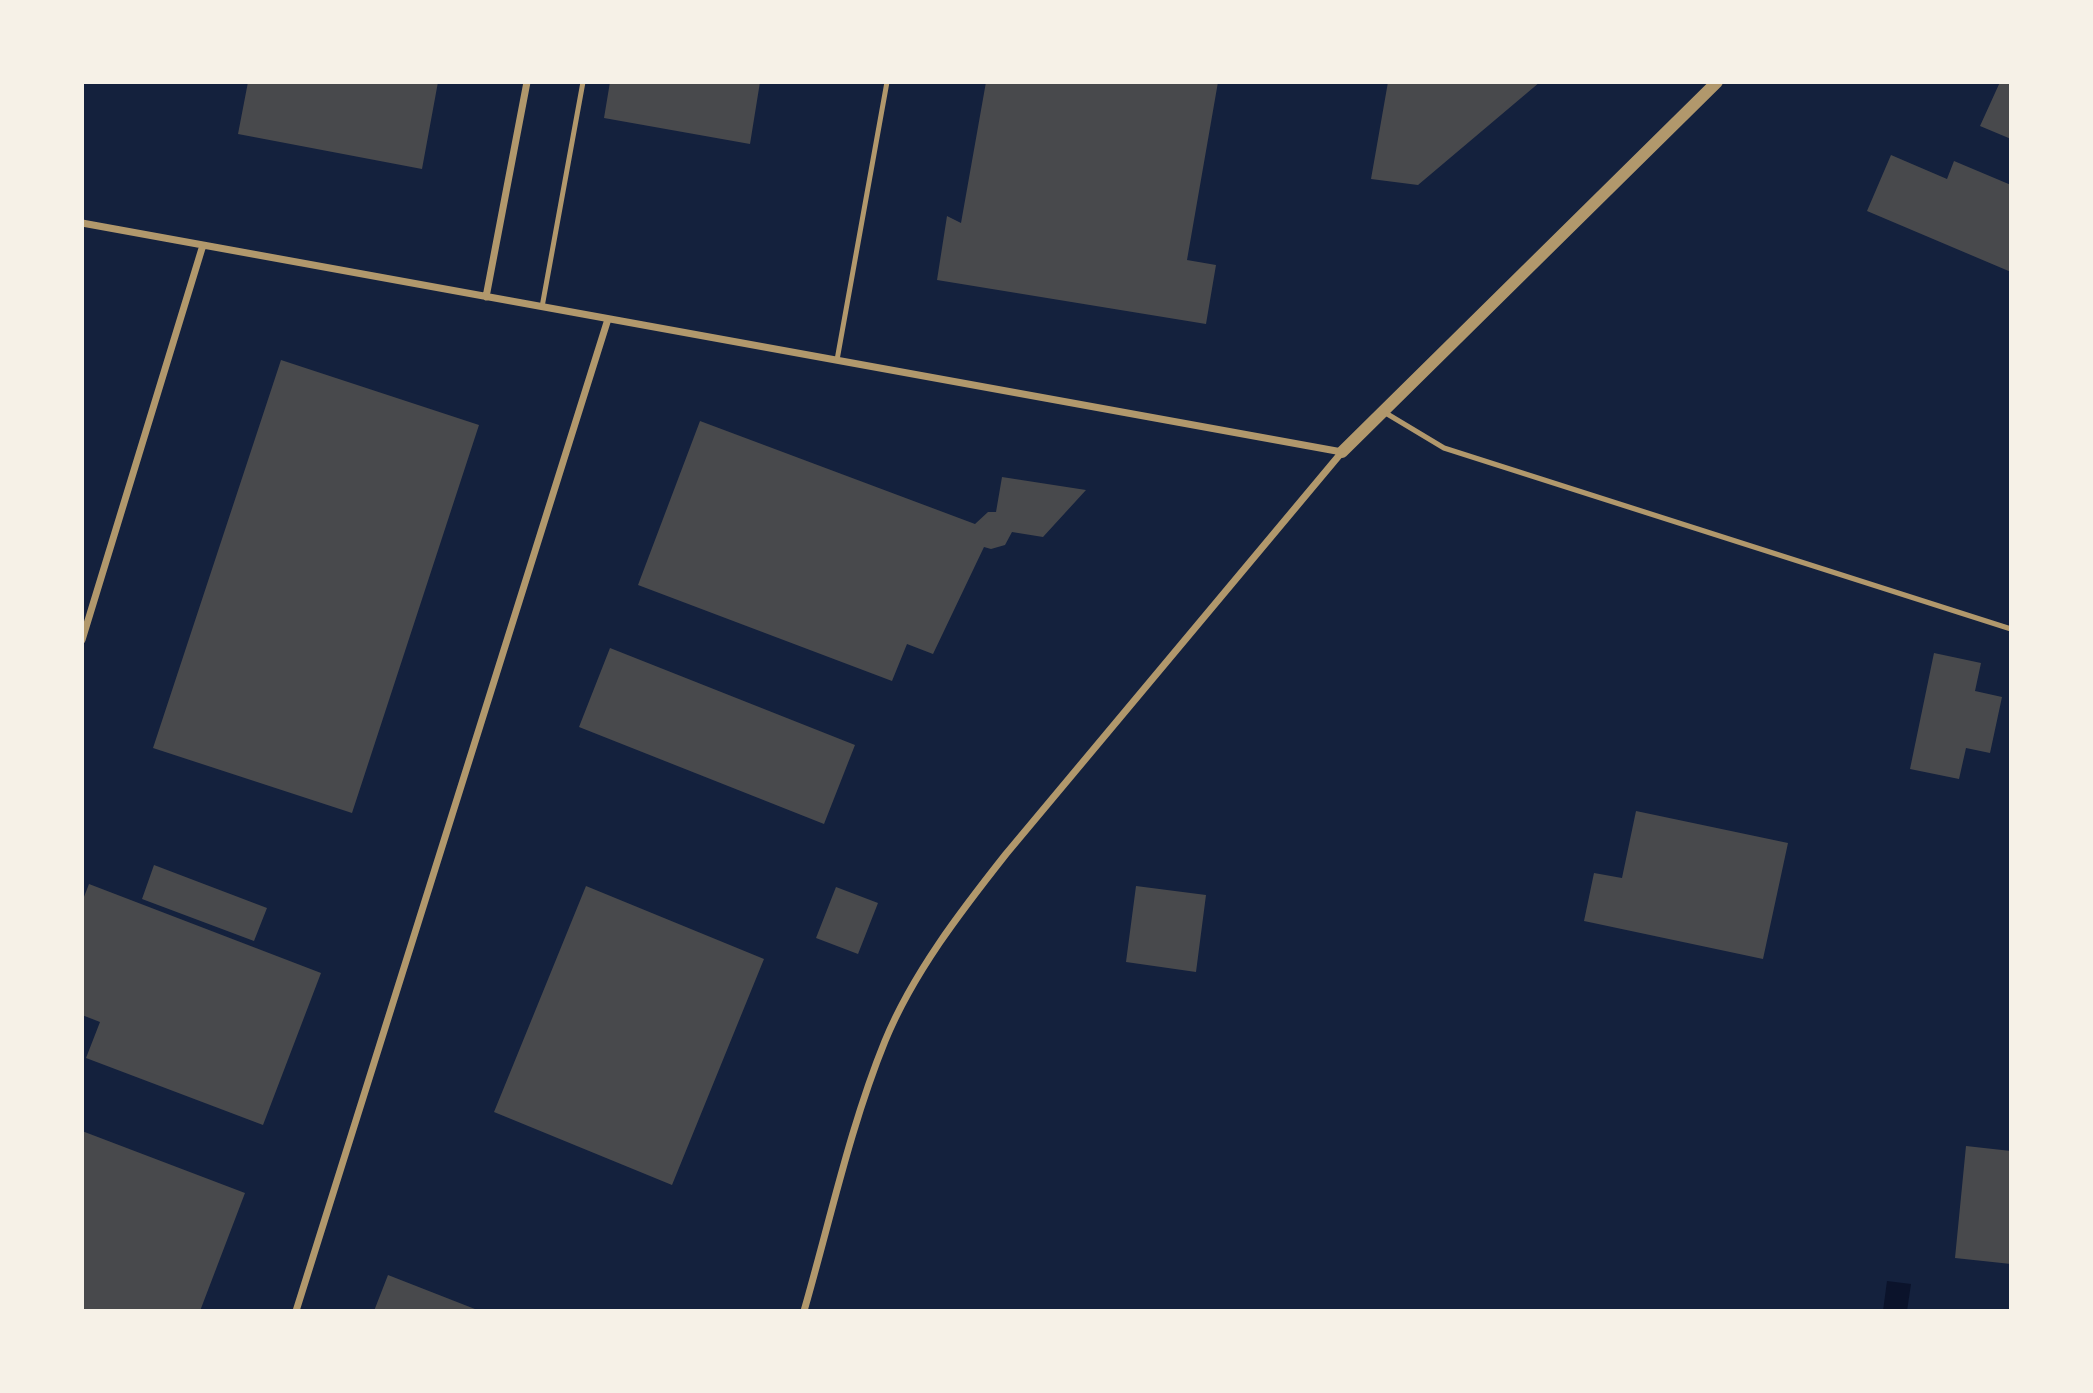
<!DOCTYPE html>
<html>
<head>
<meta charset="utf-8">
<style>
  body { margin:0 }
  #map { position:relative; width:2093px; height:1393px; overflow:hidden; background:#14213d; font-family:Jost,sans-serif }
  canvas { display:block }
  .frame { position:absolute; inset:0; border:84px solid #f6f1e7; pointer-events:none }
</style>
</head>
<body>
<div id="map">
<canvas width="2093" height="1393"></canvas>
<div class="frame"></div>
</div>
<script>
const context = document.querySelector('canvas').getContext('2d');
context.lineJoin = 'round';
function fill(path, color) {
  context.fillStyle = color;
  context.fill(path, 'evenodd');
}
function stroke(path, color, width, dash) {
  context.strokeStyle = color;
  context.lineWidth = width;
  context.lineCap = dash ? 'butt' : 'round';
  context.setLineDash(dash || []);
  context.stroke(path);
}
fill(new Path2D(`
  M1887 1281 1911 1284 1907 1311H1883Z`), '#0b132b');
fill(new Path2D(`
  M248 82H438L422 169 238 134Z
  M610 82H760L750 144 604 118Z
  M986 82H1218L1187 260 1216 265 1206 324 937 280 947 216 961 223Z
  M1388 82H1540L1418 185 1371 179Z
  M2000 82H2011V139L1980 126Z
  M1891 155 1947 179 1954 161 2011 185V272L1867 211Z
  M281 360 479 425 352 813 153 748Z
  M700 421 975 524 988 512H996L1002 477 1086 490 1043 537 1012 532 1005 545 991 549 984 547 933 654 907 644 892 681 638 585Z
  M610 648 855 745 824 824 579 727Z
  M1934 653 1981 663 1975 691 2002 697 1990 753 1966 748 1959 779 1910 769Z
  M1636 811 1788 843 1763 959 1584 921 1594 873 1622 878Z
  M154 865 267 908 254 941 142 899Z
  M89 884 321 973 263 1125 86 1058 100 1022 82 1015V902Z
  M586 886 764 959 672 1185 494 1112Z
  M1136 886 1206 895 1196 972 1126 962Z
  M836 887 878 903 858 954 816 938Z
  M82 1131 245 1193 200 1311H82Z
  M1966 1146 2011 1151V1264L1955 1258Z
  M388 1275 480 1311H374Z`), '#48494c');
stroke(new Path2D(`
  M542 307 583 82
  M837 360 887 82
  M1384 412 1444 448 2011 629`), '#b1986c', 5);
stroke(new Path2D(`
  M82 223 1342 452 1006 854C961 911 913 973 885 1041 850 1127 830 1221 804 1311
  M486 297 527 82
  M82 640 203 245
  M296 1311 608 319`), '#b1986c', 7);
stroke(new Path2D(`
  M1342 452 1717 82`), '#b1986c', 12);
</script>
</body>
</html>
